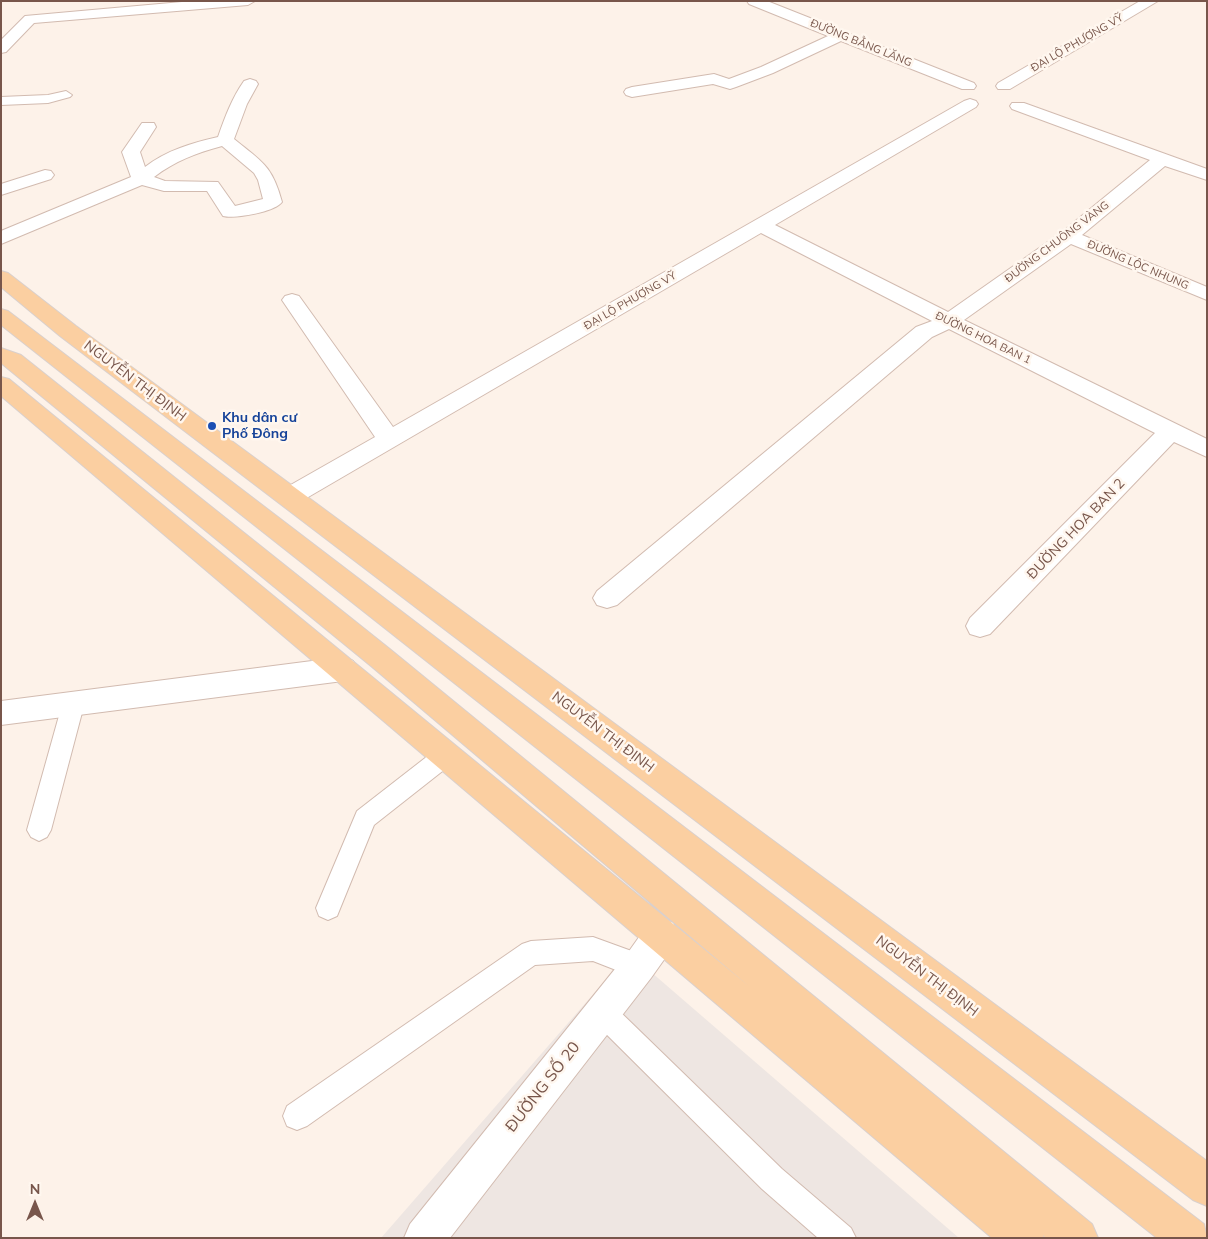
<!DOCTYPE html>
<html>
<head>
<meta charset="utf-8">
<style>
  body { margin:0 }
  #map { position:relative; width:1208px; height:1239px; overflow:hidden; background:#fdf2e9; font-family:Mulish,sans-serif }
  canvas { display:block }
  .frame { position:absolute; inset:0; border:2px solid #78564b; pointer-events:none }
  .north { position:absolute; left:10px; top:1179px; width:50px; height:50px; -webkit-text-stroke:4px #fff7ef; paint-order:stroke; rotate:0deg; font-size:14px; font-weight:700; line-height:20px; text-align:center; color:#78564b }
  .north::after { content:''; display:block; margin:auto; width:18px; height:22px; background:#78564b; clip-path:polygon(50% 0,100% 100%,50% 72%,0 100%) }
</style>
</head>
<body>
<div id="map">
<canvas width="1208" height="1239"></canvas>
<div class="frame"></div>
<div class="north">N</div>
</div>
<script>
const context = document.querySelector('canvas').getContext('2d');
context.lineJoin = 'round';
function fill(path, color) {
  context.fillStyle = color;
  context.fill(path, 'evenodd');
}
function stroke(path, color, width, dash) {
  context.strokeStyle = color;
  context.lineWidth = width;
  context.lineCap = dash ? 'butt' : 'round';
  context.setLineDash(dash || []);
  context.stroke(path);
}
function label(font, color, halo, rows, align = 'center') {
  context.font = font + ' Mulish,sans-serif';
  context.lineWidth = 5;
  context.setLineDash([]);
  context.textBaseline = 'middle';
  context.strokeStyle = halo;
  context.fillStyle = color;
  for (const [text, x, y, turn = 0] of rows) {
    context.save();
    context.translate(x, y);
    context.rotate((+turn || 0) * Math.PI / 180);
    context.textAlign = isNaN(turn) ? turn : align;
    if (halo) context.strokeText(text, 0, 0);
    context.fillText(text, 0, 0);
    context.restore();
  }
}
fill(new Path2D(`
  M629 953 959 1238H381Z`), '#eee6e2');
const service = new Path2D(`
  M66 91 72 95 70 97 48 103 1 105V97L48 95Z
  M73 696 81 699 84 705 51 830 47 837 39 841 31 837 27 830 62 705 65 699Z
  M446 745 454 748 457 755 454 762 374 825 337 916 328 920 319 916 316 908 357 811 438 748Z
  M593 937 648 957 652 966 648 975 639 979 593 961 535 965 307 1126 297 1130 287 1126 283 1116 287 1106 522 944 531 941Z
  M602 999 611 1003 782 1169 851 1228 856 1238H818L762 1189 593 1021 589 1012 593 1003Z`);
const minor = new Path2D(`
  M193 1H255L248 5 34 23 6 52 1 53V40L25 16Z
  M747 1H767L974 83 976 86 974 89H962L841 41 773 73 736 87 730 89 713 84 632 97 626 95 624 92 626 89 632 87 714 74 729 79 761 67 828 36 749 4Z
  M1140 1H1158L1010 89H998L996 86 998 83Z
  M250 79 256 81 258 84 247 104 234 139C262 162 272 165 282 202 275 212 235 219 223 216L207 191H164L142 185 1 244V231L131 177 122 152 142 123H154L156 127 140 152 145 167C167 150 192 143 218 137 225 117 232 98 244 81ZM222 146 254 173 258 180 263 199 235 206 218 182 165 181 154 177C175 161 196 153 222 146Z
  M970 99 976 101 978 104 976 107 775 225 948 312 1062 232 1150 160 1012 109 1010 106 1012 103H1024L1207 169V180L1165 166 1082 235 1207 287V300L1071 244 964 320 1207 439V457L1174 442 990 634 980 637 970 634 966 626 970 618 1155 433 949 329 932 337 617 605 607 608 597 605 593 598 597 591 916 327 932 321 761 233 298 503 289 506 280 503 277 497 280 491 375 437 282 300 285 296 292 294 299 296 393 427 964 101Z
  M45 170 51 171 54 175 51 179 1 195V184Z
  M343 657 353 661 357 669 353 677 343 681 1 725V701Z
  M661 918 673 923 678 935 673 947 651 978 450 1238H404L410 1224 627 954 649 923Z`);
const primary = new Path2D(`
  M1 271 8 273 76 326 1207 1161V1206L1193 1200 60 336 1 287Z
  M1 309 8 311 1204 1224 1207 1238H1157L1 325Z
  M1 348 21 355 391 650 1092 1224 1098 1238H1046L1043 1235 1044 1238H992L1 396V377L9 379 750 987 371 666 1 363Z`);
stroke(service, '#d2bbb0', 2);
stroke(minor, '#d2bbb0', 2);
stroke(primary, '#d9d0cd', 2);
fill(service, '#fff');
fill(minor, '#fff');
fill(primary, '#fbcfa1');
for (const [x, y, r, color] of [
  [212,426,5,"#1a4fb4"]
]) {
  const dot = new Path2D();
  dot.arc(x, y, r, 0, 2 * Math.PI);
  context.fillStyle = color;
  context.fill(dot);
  stroke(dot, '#fff7ef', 2);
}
label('11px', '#78564b', '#fff7ef', [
  ["ĐƯỜNG BẰNG LĂNG",861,43,22],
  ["ĐẠI LỘ PHƯỢNG VỸ",1077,43,-30],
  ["ĐƯỜNG CHUÔNG VÀNG",1057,242,-37],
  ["ĐƯỜNG LỘC NHUNG",1138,265,23],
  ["ĐẠI LỘ PHƯỢNG VỸ",630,301,-30],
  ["ĐƯỜNG HOA BAN 1",983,338,26]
]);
label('14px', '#78564b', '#fff7ef', [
  ["NGUYỄN THỊ ĐỊNH",135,381,37],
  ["ĐƯỜNG HOA BAN 2",1076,529,-46],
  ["NGUYỄN THỊ ĐỊNH",603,732,37],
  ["NGUYỄN THỊ ĐỊNH",927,976,37]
]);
label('bold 14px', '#164399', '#fff7ef', [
  ["Khu dân cư",222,418],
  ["Phố Đông",222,434]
], 'left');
label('16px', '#78564b', '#fff7ef', [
  ["ĐƯỜNG SỐ 20",543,1087,-52]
]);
</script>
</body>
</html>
